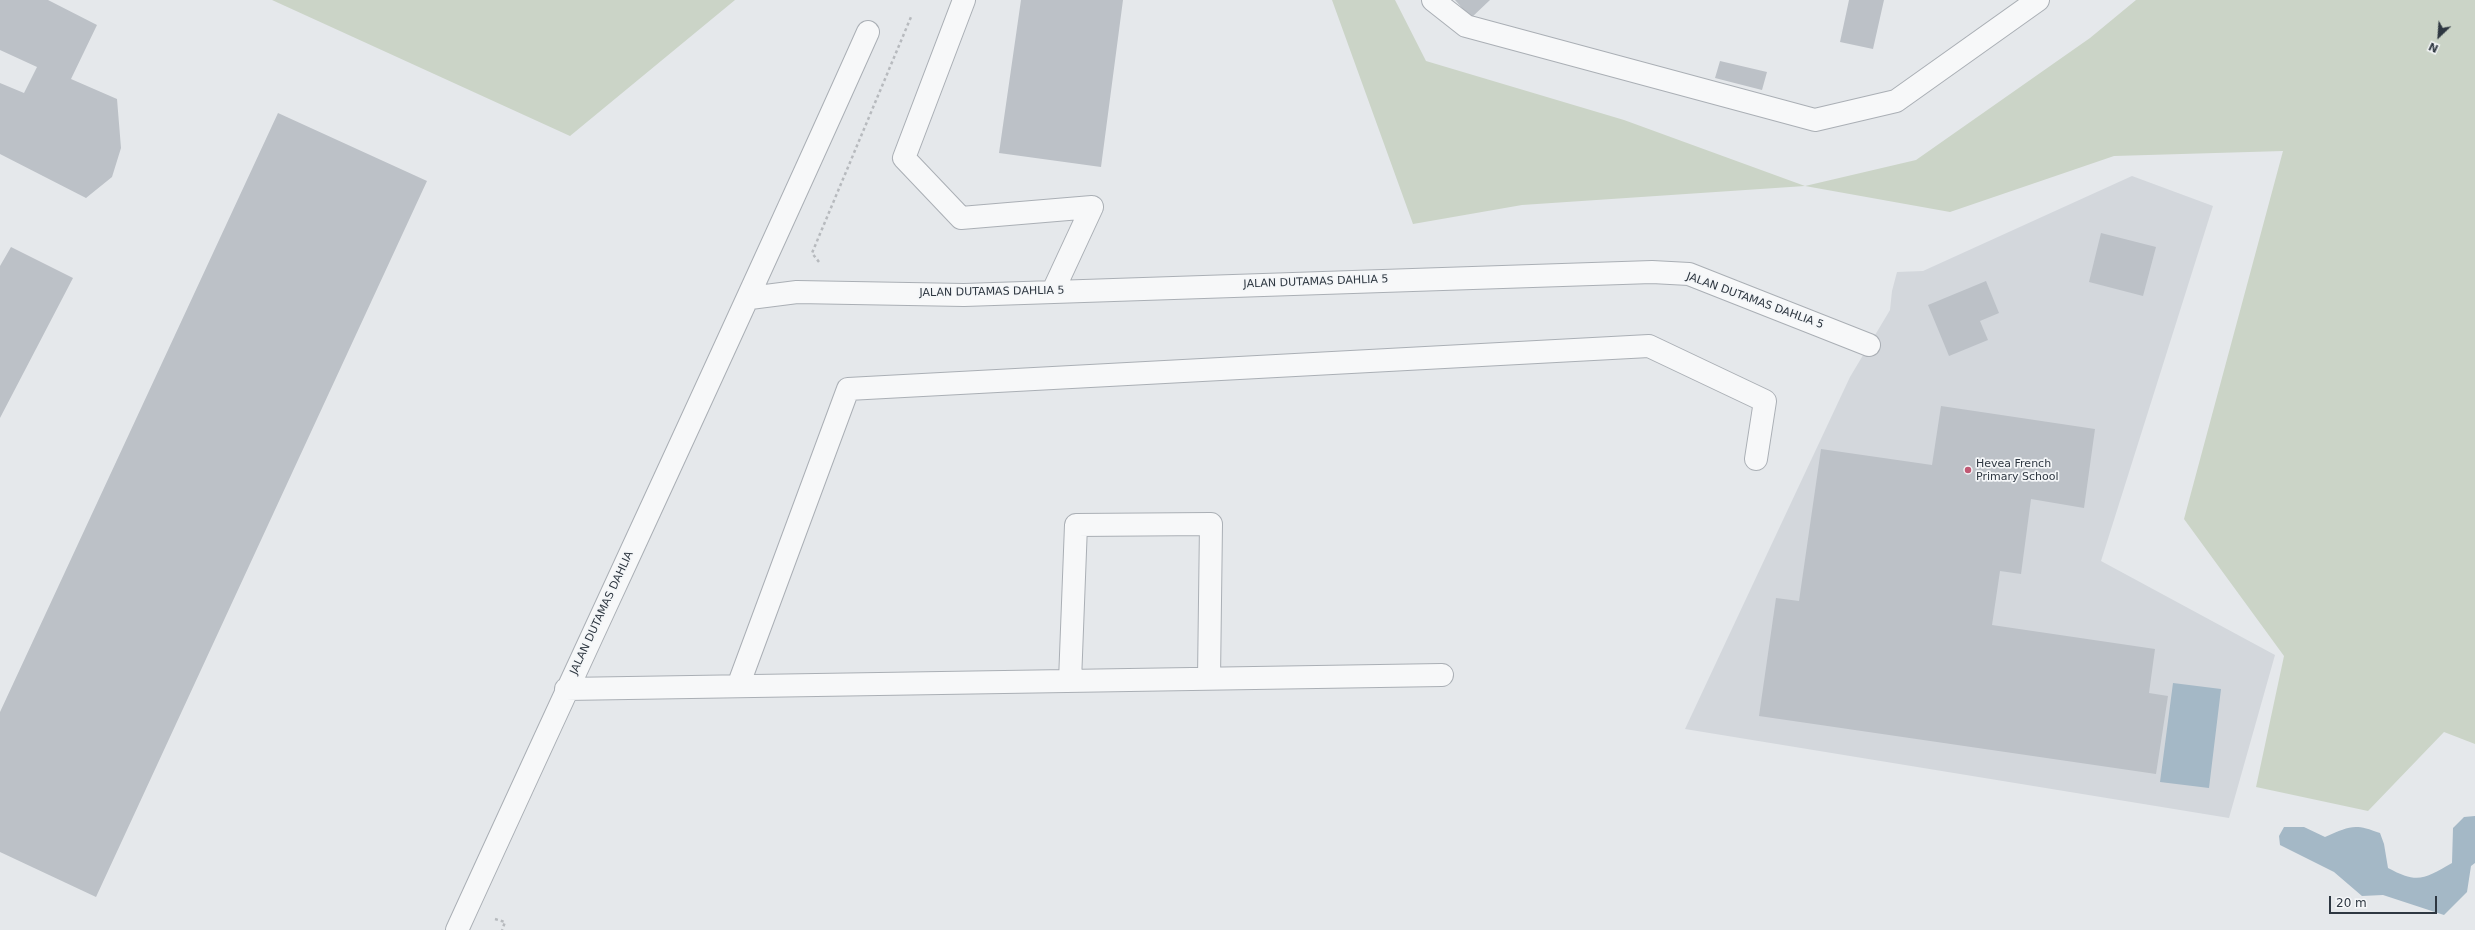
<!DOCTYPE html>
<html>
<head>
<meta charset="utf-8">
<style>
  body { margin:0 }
  #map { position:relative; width:2475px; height:930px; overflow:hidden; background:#e5e8eb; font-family:"DejaVu Sans",sans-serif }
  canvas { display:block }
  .north { position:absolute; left:2419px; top:16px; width:40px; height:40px; -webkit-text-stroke:3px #f4f6f8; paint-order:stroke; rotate:205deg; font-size:11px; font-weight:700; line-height:16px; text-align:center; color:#2e3741 }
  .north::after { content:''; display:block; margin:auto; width:14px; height:18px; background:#2e3741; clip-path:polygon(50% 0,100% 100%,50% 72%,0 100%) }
  .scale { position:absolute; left:2329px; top:896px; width:108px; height:18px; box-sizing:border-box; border:2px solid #2e3741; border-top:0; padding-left:5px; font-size:12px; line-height:14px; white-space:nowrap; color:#2e3741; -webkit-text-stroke:3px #f4f6f8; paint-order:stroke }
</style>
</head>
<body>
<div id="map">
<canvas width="2475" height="930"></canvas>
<div class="north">N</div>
<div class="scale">20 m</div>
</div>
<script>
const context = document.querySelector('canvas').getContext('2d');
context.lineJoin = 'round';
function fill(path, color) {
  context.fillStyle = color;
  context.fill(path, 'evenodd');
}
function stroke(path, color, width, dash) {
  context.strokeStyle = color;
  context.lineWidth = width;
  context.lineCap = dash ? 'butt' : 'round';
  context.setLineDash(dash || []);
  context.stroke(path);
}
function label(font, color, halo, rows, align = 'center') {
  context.font = font + ' "DejaVu Sans",sans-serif';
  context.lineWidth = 3.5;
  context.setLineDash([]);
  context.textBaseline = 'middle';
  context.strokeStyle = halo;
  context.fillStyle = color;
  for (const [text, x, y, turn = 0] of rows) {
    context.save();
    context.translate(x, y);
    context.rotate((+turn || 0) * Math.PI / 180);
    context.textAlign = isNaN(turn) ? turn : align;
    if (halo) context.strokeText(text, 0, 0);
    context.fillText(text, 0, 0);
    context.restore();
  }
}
fill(new Path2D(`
  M2132 176 2213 206 2101 561 2275 655 2229 818 1685 729 1850 377 1890 310 1892 291 1897 272 1923 271Z`), '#d3d7dc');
fill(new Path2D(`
  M272 0H735L570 136Z
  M1332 0H1395L1426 61 1624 120 1805 186 1916 160 2090 38 2136 0H2475V744L2444 732 2368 811 2256 787 2284 656 2184 519 2283 151 2114 156 1950 212 1805 186 1522 205 1413 224Z`), '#cbd4c7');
fill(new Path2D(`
  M2173 683 2221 689 2209 788 2160 782Z
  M2475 816V863L2471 866 2467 892 2444 915 2383 895 2362 896 2334 872 2280 845 2279 836 2284 827H2304L2325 837C2350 826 2354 823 2380 833L2384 844 2388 868C2418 884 2424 879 2452 863L2453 828 2464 817Z`), '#a4b8c6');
fill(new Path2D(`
  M0 0H48L97 25 71 79 117 99 121 148 112 177 86 198 0 154V83L24 93 37 67 0 50Z
  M1021 0H1123L1101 167 999 153Z
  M1455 0H1490L1471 18Z
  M1849 0H1884L1873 49 1840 42Z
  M1720 61 1767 72 1762 90 1715 78Z
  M278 113 427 181 96 897 0 852V712Z
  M2101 233 2156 247 2143 296 2089 282Z
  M11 247 73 278 0 418V266Z
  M1986 281 1999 313 1980 321 1988 340 1949 356 1928 305Z
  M1941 406 2095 429 2084 508 2031 499 2021 574 2000 571 1992 625 2155 649 2149 693 2168 696 2156 774 1759 716 1776 598 1799 601 1821 449 1932 465Z`), '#bcc1c7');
const minor = new Path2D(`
  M964 0 904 158 961 218 1092 207
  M1433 0 1466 26 1815 120 1896 101 2038 0
  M1053 291 1092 207
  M750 298 797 292 964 295 1652 272 1689 274 1869 345
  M1070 681 1076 525 1211 524 1209 678
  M738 686 848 389 1649 346 1765 401 1756 459
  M566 689 1442 675
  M457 930C594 630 734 332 868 32`);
stroke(minor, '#aaafb5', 24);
stroke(new Path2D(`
  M819 262 812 253 911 17
  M495 919 505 922 502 930`), '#b7babe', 2.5, [3, 3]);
stroke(minor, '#f7f8f9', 22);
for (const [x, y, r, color] of [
  [1968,470,4,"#c15974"]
]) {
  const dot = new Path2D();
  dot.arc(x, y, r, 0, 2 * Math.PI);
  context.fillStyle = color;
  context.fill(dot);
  stroke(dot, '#f4f6f8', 1.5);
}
label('11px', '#2e3741', '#f4f6f8', [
  ["JALAN DUTAMAS DAHLIA 5",1316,282,-2],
  ["JALAN DUTAMAS DAHLIA 5",992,292,-1],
  ["JALAN DUTAMAS DAHLIA 5",1755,301,20],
  ["JALAN DUTAMAS DAHLIA",602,613,-65]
]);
label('11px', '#2e3741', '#f4f6f8', [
  ["Hevea French",1976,464],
  ["Primary School",1976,477]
], 'left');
</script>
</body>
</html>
